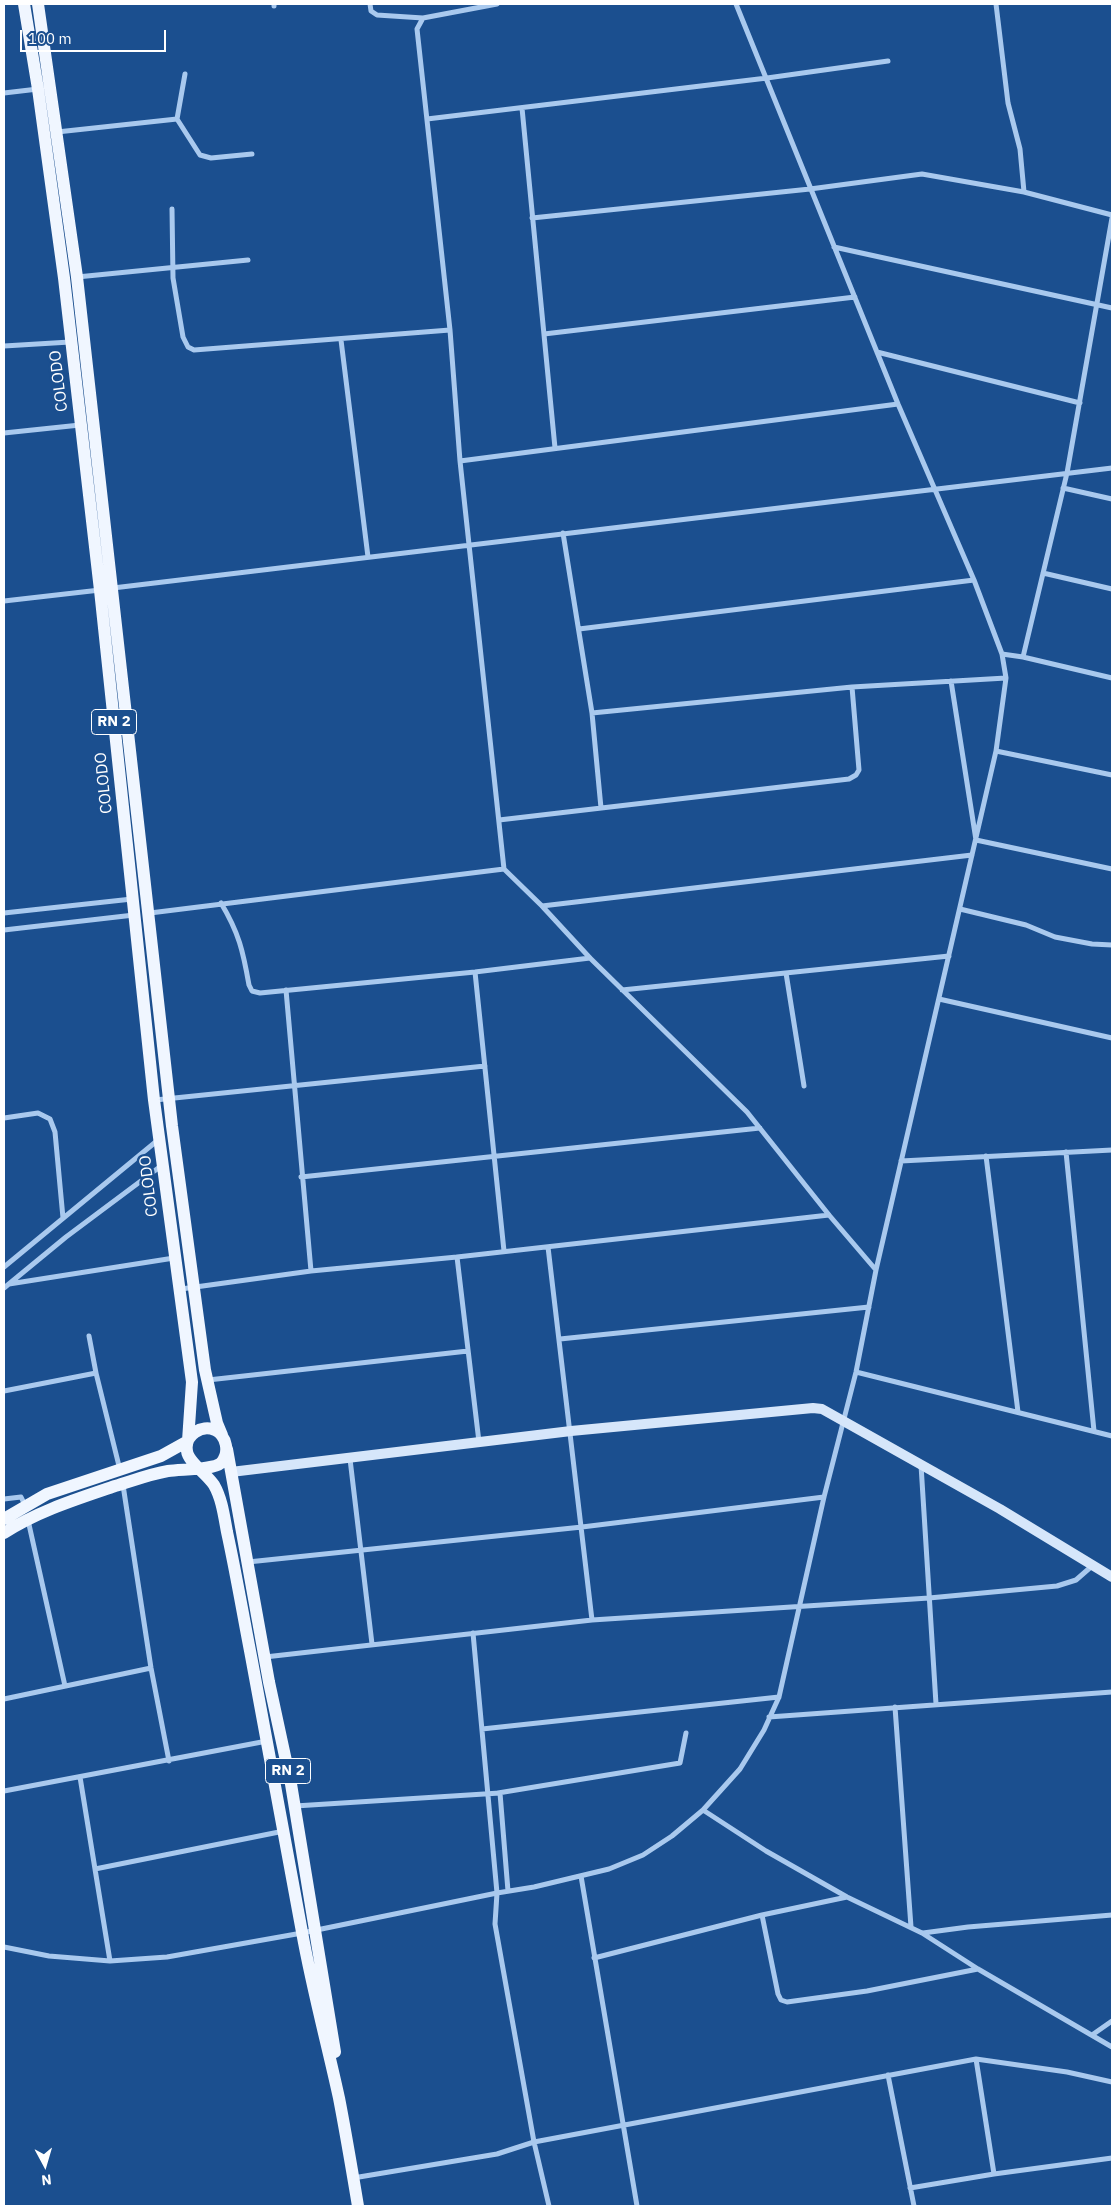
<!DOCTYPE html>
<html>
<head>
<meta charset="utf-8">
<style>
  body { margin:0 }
  #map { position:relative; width:1116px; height:2210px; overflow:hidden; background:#1b4f8f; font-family:"IBM Plex Sans",sans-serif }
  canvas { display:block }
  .frame { position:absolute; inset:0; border:5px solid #fff; pointer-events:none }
  .north { position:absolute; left:20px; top:2140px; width:50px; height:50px; -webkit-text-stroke:4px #1b4f8f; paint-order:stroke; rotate:174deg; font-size:14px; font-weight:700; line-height:20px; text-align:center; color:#fff }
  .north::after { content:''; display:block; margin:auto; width:18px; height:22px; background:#fff; clip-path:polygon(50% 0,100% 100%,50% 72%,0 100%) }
  .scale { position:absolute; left:20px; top:30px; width:146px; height:22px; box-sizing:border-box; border:2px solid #fff; border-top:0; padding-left:6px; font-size:15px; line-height:18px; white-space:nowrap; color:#fff; -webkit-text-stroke:4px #1b4f8f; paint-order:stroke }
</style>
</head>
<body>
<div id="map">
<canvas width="1116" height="2210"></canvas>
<div class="frame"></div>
<div class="north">N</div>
<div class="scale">100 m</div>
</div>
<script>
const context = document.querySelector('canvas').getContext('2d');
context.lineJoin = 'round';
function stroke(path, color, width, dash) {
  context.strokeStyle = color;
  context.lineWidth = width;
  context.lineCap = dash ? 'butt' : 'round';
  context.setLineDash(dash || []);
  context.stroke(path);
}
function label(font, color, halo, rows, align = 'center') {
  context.font = font + ' "IBM Plex Sans",sans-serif';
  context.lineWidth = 5;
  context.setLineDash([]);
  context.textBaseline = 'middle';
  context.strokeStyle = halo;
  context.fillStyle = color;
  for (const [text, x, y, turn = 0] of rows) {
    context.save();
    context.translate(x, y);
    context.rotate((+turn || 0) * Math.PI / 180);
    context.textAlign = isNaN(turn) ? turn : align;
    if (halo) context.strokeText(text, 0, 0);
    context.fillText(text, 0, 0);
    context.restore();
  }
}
stroke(new Path2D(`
  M274 4V6
  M370 4 371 11 377 15 423 18 497 4
  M996 4 1008 103 1020 149 1024 192
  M423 18 417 29 450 330 460 461 504 869 542 906 590 958 747 1112 829 1215 876 1270
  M4 93 38 89
  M522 108 555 448
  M177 119 200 155 211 158 252 154
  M427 119 767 78 888 61
  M57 132 177 119 185 74
  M172 209 173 278 183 337 188 347 194 350 450 330
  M532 218 810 189 922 174 1024 192 1112 215
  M834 247 1112 308
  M77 277 248 260
  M544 334 855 297
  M341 340 368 557
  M4 346 70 342
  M877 352 1080 403
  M4 433 80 425
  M460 461 898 404
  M1063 488 1112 499
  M563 533 592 713 601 808
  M1043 573 1112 589
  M113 588 1112 468
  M4 601 100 590
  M579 629 974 580
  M1002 654 1023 657 1112 678
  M1023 657 1067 473 1112 218
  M951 681 976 840 1112 869
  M592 713 852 687 1006 678
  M996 751 1112 775
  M499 820 849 779 856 775 859 770 852 687
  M221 903C239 933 243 951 249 985L252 991 260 993 475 972 590 958
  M542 906 972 855
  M960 909 1026 925 1055 937 1092 944 1112 945
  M4 913 132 899
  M150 913 504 869
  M4 930 134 915
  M475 972 504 1251
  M786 973 804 1086
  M286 990 311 1271
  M622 990 949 956
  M939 999 1112 1038
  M155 1100 485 1066
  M4 1118 38 1113 50 1119 55 1132 63 1218
  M1066 1152 1094 1431
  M986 1156 1018 1412
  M901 1161 1112 1150
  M301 1177 760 1128
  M548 1247 592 1620
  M457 1257 479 1442
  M4 1267 158 1140
  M9 1284 174 1258
  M4 1288 66 1237 161 1166
  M181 1289 311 1271 457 1257 829 1215
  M89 1336 96 1373 120 1470
  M560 1339 869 1307
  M856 1372 1112 1436
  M208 1380 468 1351
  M4 1391 96 1373
  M350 1459 372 1644
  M921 1465 936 1704
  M123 1485 151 1668 169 1761
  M4 1499 21 1497 25 1505
  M28 1520 65 1686
  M248 1562 582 1527 824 1497
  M473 1633 497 1893 495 1924 534 2142 976 2059 1067 2072 1112 2082
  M265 1657 592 1620 929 1598 1057 1586 1076 1580 1092 1566
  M4 1699 151 1668
  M895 1707 911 1927
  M769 1717 1112 1692
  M482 1729 779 1697
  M80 1777 110 1961
  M4 1791 267 1741
  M498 1793 680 1763 686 1733
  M295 1806 500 1793 508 1891
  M703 1810 766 1851 847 1897 922 1933 978 1969 1112 2047
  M95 1869 284 1831
  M581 1876 637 2206
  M762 1915 778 1994 781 2000 787 2002 867 1991 978 1969
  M923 1933 968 1927 1112 1915
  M4 1947 49 1956 110 1961 167 1957 302 1933 497 1893 534 1887 609 1869 643 1855 672 1836 703 1810 740 1769 764 1730 779 1697 824 1497 856 1372 876 1270 996 751 1006 678 1002 654 974 580 898 404 736 4
  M594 1958 762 1915 847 1897
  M1092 2035 1112 2021
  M976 2059 994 2174
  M888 2075 914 2206
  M353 2178 497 2154 534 2142 549 2206
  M910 2188 994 2174 1112 2158`), '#a9c9ee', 5);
stroke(new Path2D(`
  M231 1472 571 1431 813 1408 822 1409 1000 1509 1112 1577`), '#d6e6fa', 10);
stroke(new Path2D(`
  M38 4 77 277 172 1126 205 1370 217 1423 222 1435
  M227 1449 269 1682 291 1784 335 2052
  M4 1519 47 1494 161 1456 188 1441 192 1382 154 1100 100 590 64 278 38 89 24 4
  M4 1533C38 1511 77 1499 115 1486 132 1481 150 1474 168 1471 180 1469 213 1470 221 1463 230 1453 227 1436 215 1430 202 1424 184 1435 187 1451 188 1462 207 1474 214 1485 222 1499 224 1516 227 1532 236 1573 243 1615 251 1656 268 1748 285 1840 302 1932 312 1988 327 2043 339 2098 346 2134 352 2170 358 2206`), '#f0f6ff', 12);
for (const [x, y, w] of [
  [114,722,45],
  [288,1771,45]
]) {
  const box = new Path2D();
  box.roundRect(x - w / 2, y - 12.5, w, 25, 4);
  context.fillStyle = '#1b4f8f';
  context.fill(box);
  stroke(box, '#fff', 1);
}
label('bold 15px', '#fff', null, [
  ["RN 2",114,722],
  ["RN 2",288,1771]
]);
label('16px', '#fff', '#1b4f8f', [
  ["COLODO",59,381,-97],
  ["COLODO",104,783,-96],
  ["COLODO",149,1186,-97]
]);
</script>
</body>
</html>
